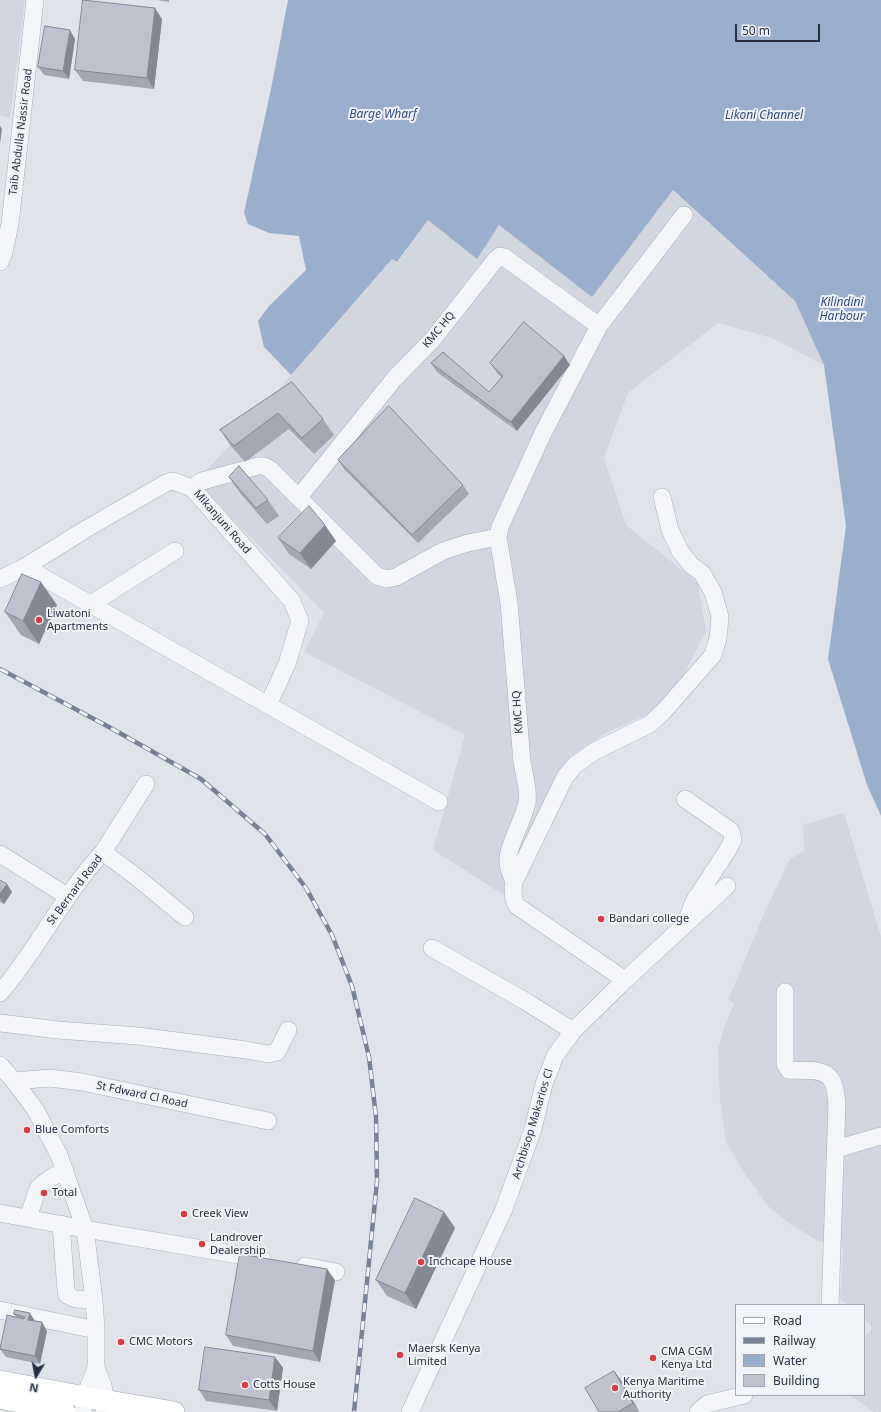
<!DOCTYPE html>
<html>
<head>
<meta charset="utf-8">
<style>
  body { margin:0 }
  #map { position:relative; width:881px; height:1412px; overflow:hidden; background:#e0e4ea; font-family:"Noto Sans",sans-serif }
  canvas { display:block }
  .legend { position:absolute; left:735px; top:1304px; width:130px; height:92px; box-sizing:border-box; background:#f0f3f8; border:1px solid #a0a5b0; margin:0; padding:5px 7px; list-style:none; font-size:12px; color:#273043 }
  .legend li { display:flex; align-items:center; gap:8px; height:20px }
  .legend b { width:20px; border:1px solid #a0a5b0 }
  .north { position:absolute; left:16px; top:1356px; width:40px; height:40px; -webkit-text-stroke:3px #f0f3f8; paint-order:stroke; rotate:190deg; font-size:11px; font-weight:700; line-height:16px; text-align:center; color:#273043 }
  .north::after { content:''; display:block; margin:auto; width:14px; height:18px; background:#273043; clip-path:polygon(50% 0,100% 100%,50% 72%,0 100%) }
  .scale { position:absolute; left:735px; top:24px; width:85px; height:18px; box-sizing:border-box; border:2px solid #273043; border-top:0; padding-left:5px; font-size:12px; line-height:14px; white-space:nowrap; color:#273043; -webkit-text-stroke:3px #f0f3f8; paint-order:stroke }
</style>
</head>
<body>
<div id="map">
<canvas width="881" height="1412"></canvas>
<ul class="legend">
<li><b style="height:5px;background:#fff"></b>Road</li>
<li><b style="height:5px;background:#788195"></b>Railway</li>
<li><b style="height:11px;background:#99afcd"></b>Water</li>
<li><b style="height:11px;background:#bdc2ce"></b>Building</li>
</ul>
<div class="north">N</div>
<div class="scale">50 m</div>
</div>
<script>
const context = document.querySelector('canvas').getContext('2d');
context.lineJoin = 'round';
function fill(path, color) {
  context.fillStyle = color;
  context.fill(path, 'evenodd');
}
function stroke(path, color, width, dash) {
  context.strokeStyle = color;
  context.lineWidth = width;
  context.lineCap = dash ? 'butt' : 'round';
  context.setLineDash(dash || []);
  context.stroke(path);
}
function label(font, color, halo, rows, align = 'center') {
  context.font = font + ' "Noto Sans",sans-serif';
  context.lineWidth = 4;
  context.setLineDash([]);
  context.textBaseline = 'middle';
  context.strokeStyle = halo;
  context.fillStyle = color;
  for (const [text, x, y, turn = 0] of rows) {
    context.save();
    context.translate(x, y);
    context.rotate((+turn || 0) * Math.PI / 180);
    context.textAlign = isNaN(turn) ? turn : align;
    if (halo) context.strokeText(text, 0, 0);
    context.fillText(text, 0, 0);
    context.restore();
  }
}
fill(new Path2D(`
  M0 0H25L10 118 0 116Z
  M672 190 795 301 824 365 772 338 718 323 628 393 604 458 626 525 698 583 706 631 682 678 656 710 604 734 571 756 554 791 543 809 504 895 433 850 465 735 304 652 324 613 196 481 233 442 392 259 398 262 428 220 477 258 499 225 592 296Z
  M844 813 881 937V1412H874L850 1395H864V1337L873 1328 864 1319V1305H848L840 1299 843 1248 818 1241 787 1222 768 1206 745 1174 726 1142 720 1099 718 1050 724 1028 734 1003 728 1000 766 909 790 859 804 851 803 825Z`), '#d2d6e0');
fill(new Path2D(`
  M288 0H881V816L867 785 828 659 846 526 824 365 795 301 673 190 592 297 499 225 477 259 428 220 397 262 392 259 291 375 264 347 258 321 269 306 306 270 299 236 269 233 248 224 244 213 271 89Z`), '#99afcd');
const minor = new Path2D(`
  M0 262 4 252 10 224 35 0
  M192 488 202 481 258 466H264L270 469 377 576 387 579 396 577 443 551 468 543 498 537
  M299 497 394 379 433 339 496 259 500 256 504 257 599 326
  M25 567 439 802
  M0 579 25 567 86 529 166 483 173 481 192 488 292 601 300 621 299 624 287 664 268 705
  M91 604 175 551
  M685 799 731 831 733 839 729 848 693 903 687 920
  M103 852 146 784
  M0 854 67 896
  M514 882C512 876 509 870 508 864 506 848 524 820 527 802 529 791 524 773 522 762L509 603 498 537 500 527 543 433 599 326 684 215
  M432 948 525 1001 573 1031
  M625 980 517 906C512 898 513 891 514 882L565 777 575 765 595 751 650 724 663 712 713 655 718 638 720 617 713 592 702 573 691 565 680 551 670 530 662 497
  M785 992V1064L789 1070C801 1071 823 1067 831 1079 836 1086 836 1097 837 1104L830 1305
  M0 993C38 949 63 895 103 852L134 875 185 917
  M0 1023 58 1030 138 1036 246 1050 268 1054 277 1052 288 1030
  M0 1065 14 1081 35 1109 59 1155 85 1229 94 1300 96 1330V1367L103 1386 106 1401 104 1412
  M14 1081 50 1078 82 1082 268 1121
  M836 1149 881 1136
  M0 1213 85 1229 262 1259
  M28 1218 38 1188 49 1179 65 1170
  M61 1224 66 1290 67 1295 75 1299 94 1300
  M305 1266 336 1272
  M0 1310 96 1330
  M83 1412 85 1397 96 1367
  M410 1412 504 1209 533 1129 544 1084 555 1056 573 1031 625 980 727 886
  M698 1412 707 1404 744 1395`);
const major = new Path2D(`
  M0 1381 85 1397 174 1412
  M0 1398 65 1412`);
stroke(minor, '#a8aeb8', 18);
stroke(major, '#9fa7b7', 22);
stroke(minor, '#f4f5f8', 17);
stroke(major, '#fff', 21);
const rail = new Path2D(`
  M0 669 109 727 201 779 265 834 306 888 332 935 352 986 369 1057 376 1117 377 1181 354 1412`);
stroke(rail, '#788195', 4.5);
stroke(rail, '#f0f3f8', 3, [9]);
fill(new Path2D(`
  M157 0H169V2Z
  M162 19 154 89 83 81 75 70Z
  M75 39 69 79 44 75 38 67Z
  M431 363 489 392 502 378 496 372 490 363 570 365 517 431 437 372Z
  M292 382 323 419 334 435 314 454 289 429 245 462 231 446 220 430Z
  M338 460 463 485 469 494 418 543 344 469Z
  M229 477 268 500 279 516 267 524 240 493Z
  M278 538 336 541 311 569 289 554Z
  M57 605 39 644 21 635 5 612Z
  M0 880 12 892 4 904 0 902Z
  M444 1212 455 1228 416 1309 387 1296 376 1280Z
  M335 1280 320 1362 233 1346 226 1335Z
  M15 1310 35 1321 47 1331 40 1364 6 1357 0 1349 16 1317 14 1314Z
  M275 1357 283 1368 277 1411 206 1401 199 1390Z
  M614 1371 620 1379 639 1411 638 1412H599Z`), '#a3a7b1');
fill(new Path2D(`
  M155 8 162 19 154 89 147 78Z
  M70 30 75 39 69 79 63 71Z
  M0 126 2 129 0 144Z
  M564 356 570 365 517 431 511 422Z
  M325 525 336 541 311 569 300 553Z
  M41 582 57 605 39 644 23 621Z
  M7 884 12 892 4 904 0 898V894Z
  M444 1212 455 1228 416 1309 405 1293Z
  M327 1269 335 1280 320 1362 313 1351Z
  M30 1313 35 1321 28 1320Z
  M42 1322 47 1331 40 1364 35 1356Z
  M275 1357 283 1368 277 1411 269 1400Z
  M614 1371 620 1379 639 1411 633 1403Z`), '#848890');
const building = new Path2D(`
  M83 0 155 8 147 78 75 70Z
  M45 26 70 30 63 71 38 67Z
  M524 322 564 356 511 422 431 363 443 352 489 392 503 376 490 363Z
  M292 382 323 419 302 438 278 413 234 446 220 430Z
  M389 406 463 485 412 535 338 460Z
  M239 466 268 500 256 508 229 477Z
  M309 506 325 525 300 553 278 538Z
  M22 574 41 582 23 621 5 612Z
  M0 880 7 884 0 894Z
  M415 1198 444 1212 405 1293 376 1280Z
  M240 1254 327 1269 313 1351 226 1335Z
  M15 1310 30 1313 28 1320 42 1322 35 1356 0 1349 7 1315 24 1319 25 1317 14 1314Z
  M205 1347 275 1357 269 1400 199 1390Z
  M614 1371 633 1403 618 1412H599L585 1388Z`);
fill(building, '#bdc2ce');
stroke(building, '#848890', 1);
for (const [x, y, r, color] of [
  [39,620,4,"#d93c49"],
  [601,919,4,"#d93c49"],
  [27,1130,4,"#d93c49"],
  [44,1193,4,"#d93c49"],
  [184,1214,4,"#d93c49"],
  [202,1244,4,"#d93c49"],
  [421,1262,4,"#d93c49"],
  [121,1342,4,"#d93c49"],
  [400,1355,4,"#d93c49"],
  [653,1358,4,"#d93c49"],
  [245,1385,4,"#d93c49"],
  [615,1388,4,"#d93c49"]
]) {
  const dot = new Path2D();
  dot.arc(x, y, r, 0, 2 * Math.PI);
  context.fillStyle = color;
  context.fill(dot);
  stroke(dot, '#f0f3f8', 1.5);
}
label('11px', '#273043', '#f0f3f8', [
  ["Taib Abdulla Nassir Road",21,132,-83],
  ["KMC HQ",439,330,-50],
  ["Mikanjuni Road",222,522,49],
  ["KMC HQ",518,712,-94],
  ["St Bernard Road",75,890,-53],
  ["St Fdward Cl Road",142,1095,12],
  ["Archbisop Makarios Cl",533,1124,-73]
]);
label('11px', '#273043', '#f0f3f8', [
  ["Liwatoni",47,614],
  ["Apartments",47,627],
  ["Bandari college",609,919],
  ["Blue Comforts",35,1130],
  ["Total",52,1193],
  ["Creek View",192,1214],
  ["Landrover",210,1238],
  ["Dealership",210,1251],
  ["Inchcape House",429,1262],
  ["CMC Motors",129,1342],
  ["Maersk Kenya",408,1349],
  ["Limited",408,1362],
  ["CMA CGM",661,1352],
  ["Kenya Ltd",661,1365],
  ["Kenya Maritime",623,1382],
  ["Authority",623,1395],
  ["Cotts House",253,1385]
], 'left');
label('italic 12px', '#2e4b7b', '#f0f3f8', [
  ["Barge Wharf",383,115],
  ["Likoni Channel",764,116],
  ["Kilindini",842,303],
  ["Harbour",842,317]
]);
</script>
</body>
</html>
